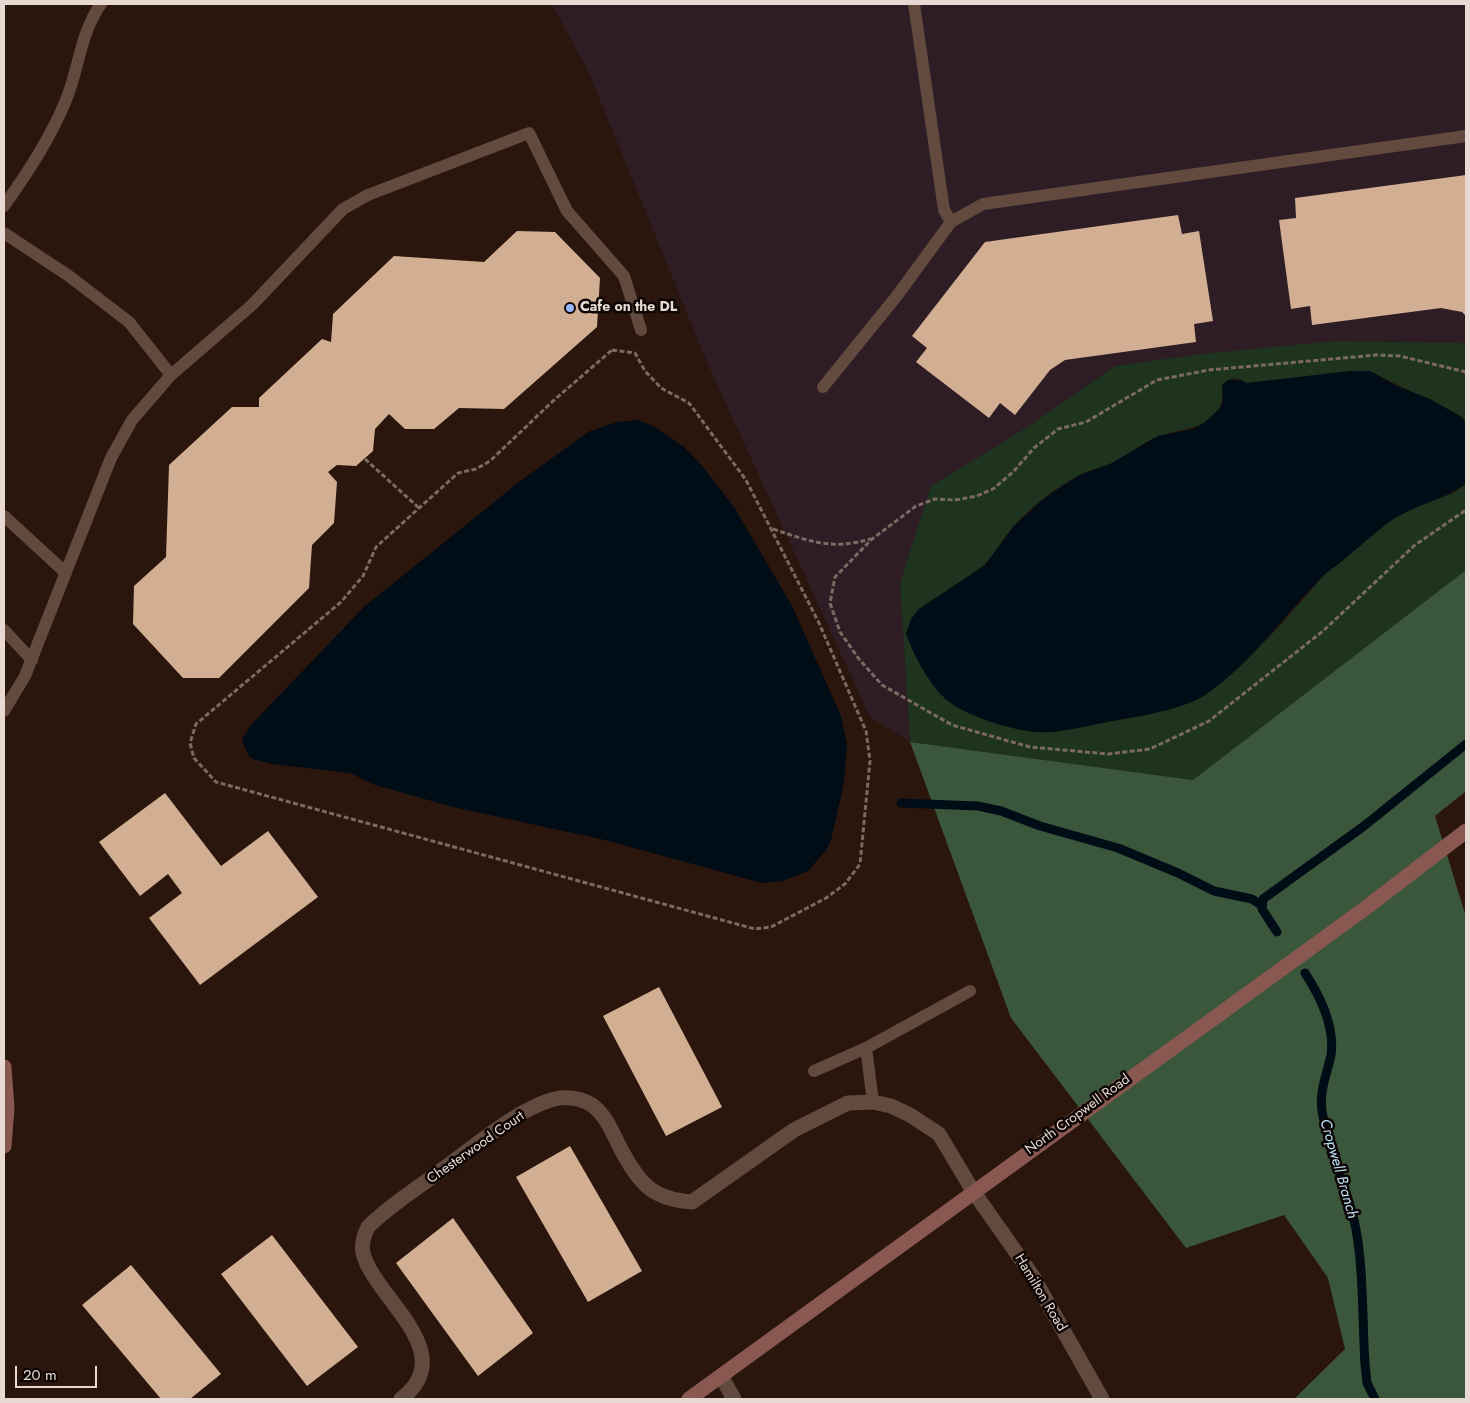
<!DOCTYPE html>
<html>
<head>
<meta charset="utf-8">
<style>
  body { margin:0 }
  #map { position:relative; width:1470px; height:1403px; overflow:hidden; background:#2a160d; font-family:Jost,sans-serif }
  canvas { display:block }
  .frame { position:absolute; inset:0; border:5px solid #e8d9d3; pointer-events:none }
  .scale { position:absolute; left:15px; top:1366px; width:82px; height:22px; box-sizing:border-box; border:2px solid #e8d9d3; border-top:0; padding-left:6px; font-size:15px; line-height:18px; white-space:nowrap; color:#e8d9d3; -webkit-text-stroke:4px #0c0503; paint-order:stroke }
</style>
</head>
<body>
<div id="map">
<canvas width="1470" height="1403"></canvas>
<div class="frame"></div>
<div class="scale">20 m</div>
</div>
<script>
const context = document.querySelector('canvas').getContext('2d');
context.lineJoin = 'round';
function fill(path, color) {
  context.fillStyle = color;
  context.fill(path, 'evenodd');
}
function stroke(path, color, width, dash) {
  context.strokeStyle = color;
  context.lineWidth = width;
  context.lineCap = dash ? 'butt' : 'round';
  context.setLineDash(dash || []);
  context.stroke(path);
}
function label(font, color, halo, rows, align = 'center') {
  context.font = font + ' Jost,sans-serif';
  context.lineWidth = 5;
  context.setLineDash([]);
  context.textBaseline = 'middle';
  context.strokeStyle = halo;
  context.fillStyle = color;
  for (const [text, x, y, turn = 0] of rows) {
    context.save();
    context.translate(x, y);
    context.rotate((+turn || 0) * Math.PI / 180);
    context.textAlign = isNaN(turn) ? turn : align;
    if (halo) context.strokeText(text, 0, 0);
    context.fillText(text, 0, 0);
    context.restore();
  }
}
fill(new Path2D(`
  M552 4H1466V345L1463 343 1336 341 1115 366 1026 428 900 583 910 742 870 717 709 367 589 73Z`), '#2e1d25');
fill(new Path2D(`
  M1336 341 1463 343 1466 345V423L1462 417 1370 371 1246 383 1241 380 1232 378 1222 387C1227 428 1186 427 1159 436 1143 441 1131 454 1116 461 1105 467 1092 469 1081 474 1056 487 1030 507 1012 528 1002 539 996 554 985 564 966 583 940 594 919 609L911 647 936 688 970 713 1003 725 1036 732 1060 730 1148 715 1206 694 1232 674 1278 628 1325 574 1389 522 1412 508 1454 493 1466 484V570L1193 780 910 742 900 583 931 486 1026 428 1115 366 1201 354Z`), '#1e341e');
fill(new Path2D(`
  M1466 570V791L1435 816 1466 917V1399H1294L1345 1349 1328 1278 1284 1215 1186 1248 1011 1018 910 742 1193 780Z`), '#3b573b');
fill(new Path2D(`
  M1350 371H1370L1397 386 1430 399 1462 417 1466 423V484C1442 501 1413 505 1389 522 1373 534 1358 548 1342 561 1337 566 1330 569 1324 575 1285 614 1255 659 1208 693 1186 709 1145 715 1118 720 1092 724 1063 734 1036 732 1012 730 966 716 948 701 929 685 915 657 906 634L911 619 919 609 985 565 1013 527 1042 500 1070 481 1082 474 1110 464 1158 436 1193 429 1205 422 1220 408 1223 401 1222 385 1228 380H1241L1246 383Z
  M638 420 653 426 684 447 703 467 734 507 792 606 841 716 847 744 844 783 831 840 827 849 808 871 783 881 762 883 605 840 453 807 375 785 350 773 272 764 253 759 248 755 242 740 250 726 364 607 519 482 588 432 617 422Z`), '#000d17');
stroke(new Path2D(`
  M901 803 978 806 1001 811 1040 826 1118 848 1178 873 1214 891 1252 899 1261 905
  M1277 932 1262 909 1263 899 1364 826 1466 744
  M1305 973C1320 996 1335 1027 1331 1055 1327 1074 1319 1091 1322 1111 1328 1148 1345 1184 1354 1220 1364 1262 1362 1320 1365 1364L1367 1383 1375 1399`), '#000d17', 9);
fill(new Path2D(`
  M1466 175V316L1462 312 1441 308 1312 325 1310 306 1291 309 1279 220 1296 218 1295 198Z
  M1178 215 1182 234 1199 231 1213 321 1194 324 1196 342 1065 360 1050 370 1015 415 1000 403 989 418 916 362 927 348 912 336 985 242Z
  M517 231 555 232 600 278 597 327 504 409 459 408 434 429H405L389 414 375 429 373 451 356 466 337 465 328 472 337 482 334 523 312 545 309 588 219 678H183L133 624 134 586 166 557 169 465 232 407H259V398L322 339 331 342 333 314 394 256 484 262Z
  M165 793 221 866 268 831 318 897 200 985 149 918 182 893 168 874 140 896 99 842Z
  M659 987 722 1107 666 1136 603 1016Z
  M570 1146 642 1271 588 1302 516 1177Z
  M453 1218 533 1333 478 1376 396 1263Z
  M272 1235 358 1347 307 1386 221 1274Z
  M131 1265 221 1374 190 1399H161L82 1305Z`), '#d2af93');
stroke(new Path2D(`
  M612 350 635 353 645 371 661 388 689 403 746 480 819 623 866 731 870 761 860 864 845 884 826 898 771 927 755 929 216 782 194 758 190 743 196 724 341 602 363 576 376 547 458 473 476 469 490 461 553 401Z
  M1466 372 1400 356 1377 355 1209 370 1157 380 1086 422 1058 429 1034 448 1013 472 993 489 977 496 955 500 935 499 916 506 872 539 835 577 830 603 840 632 859 659 882 685 952 725 1030 747 1108 754 1150 749 1209 721 1323 631 1415 545 1466 510
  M365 459 419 508
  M773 529C812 542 830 550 871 539`), '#7c6a62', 3, [5, 2.5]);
stroke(new Path2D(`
  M914 4 944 210 951 222
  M4 206C28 172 50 139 66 100 79 69 80 33 101 4
  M4 233 69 276 129 322 171 375 252 305 343 209 368 195 529 133 567 211 624 276 641 330
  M823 387 896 297 951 222 983 204 1466 136
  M4 516 66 573
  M4 630 32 660
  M4 711 25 676 111 458 132 420 171 375
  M866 1048 873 1102
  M814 1071 866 1048 970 991`), '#624a3f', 12);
stroke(new Path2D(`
  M721 1376 734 1399
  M401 1399C462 1352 374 1298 363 1253 361 1244 364 1235 368 1227 390 1205 418 1188 443 1169 474 1147 522 1105 559 1098 570 1097 583 1099 592 1105 608 1117 614 1137 623 1153 641 1186 654 1199 692 1202L794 1130 848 1103 873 1102 891 1106 910 1115 939 1134 973 1191 1032 1275 1102 1399`), '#624a3f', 15);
stroke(new Path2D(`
  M4 1067 7 1108 4 1146
  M689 1399 1363 910 1466 831`), '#885851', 15);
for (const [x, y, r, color] of [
  [570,308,5,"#99b5fd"]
]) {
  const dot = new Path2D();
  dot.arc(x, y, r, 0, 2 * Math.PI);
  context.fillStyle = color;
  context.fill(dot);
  stroke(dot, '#0c0503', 2);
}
label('bold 14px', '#e8d9d3', '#0c0503', [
  ["Cafe on the DL",580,308]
], 'left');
label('14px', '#e8d9d3', '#0c0503', [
  ["North Cropwell Road",1078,1115,-36],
  ["Chesterwood Court",476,1148,-35],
  ["Hamilton Road",1040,1293,59]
]);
label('italic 15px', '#bae0f8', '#0c0503', [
  ["Cropwell Branch",1338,1169,74]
]);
</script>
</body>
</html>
